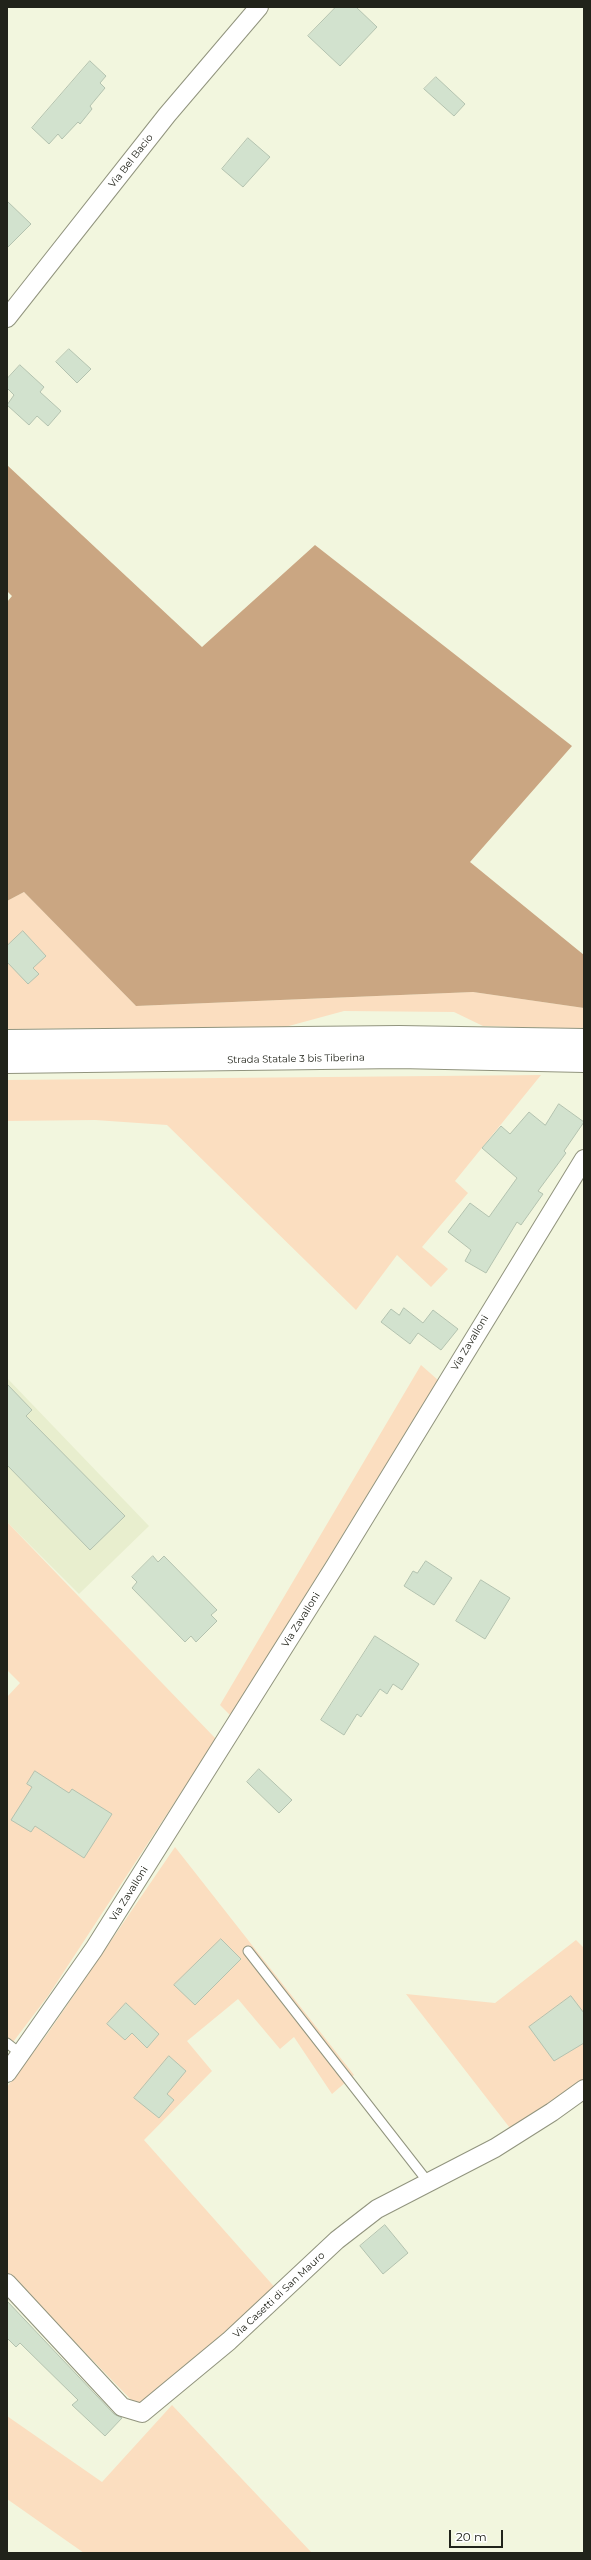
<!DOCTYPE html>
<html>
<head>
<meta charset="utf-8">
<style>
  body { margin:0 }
  #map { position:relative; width:591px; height:2560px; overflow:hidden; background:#f2f6de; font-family:Montserrat,sans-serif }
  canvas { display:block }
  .frame { position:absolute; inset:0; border:8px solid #21231a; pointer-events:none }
  .scale { position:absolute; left:449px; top:2530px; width:54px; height:18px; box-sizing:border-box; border:2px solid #21231a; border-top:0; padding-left:5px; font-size:12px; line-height:14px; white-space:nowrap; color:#21231a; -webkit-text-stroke:3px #fff; paint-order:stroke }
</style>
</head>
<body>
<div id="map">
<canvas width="591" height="2560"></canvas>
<div class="frame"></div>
<div class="scale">20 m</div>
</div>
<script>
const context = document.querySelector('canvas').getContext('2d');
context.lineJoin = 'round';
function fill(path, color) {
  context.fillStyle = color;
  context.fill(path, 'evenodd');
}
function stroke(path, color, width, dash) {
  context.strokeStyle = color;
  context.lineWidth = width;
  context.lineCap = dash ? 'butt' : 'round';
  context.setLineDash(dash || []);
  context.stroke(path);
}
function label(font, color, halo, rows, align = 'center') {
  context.font = font + ' Montserrat,sans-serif';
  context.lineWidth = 3;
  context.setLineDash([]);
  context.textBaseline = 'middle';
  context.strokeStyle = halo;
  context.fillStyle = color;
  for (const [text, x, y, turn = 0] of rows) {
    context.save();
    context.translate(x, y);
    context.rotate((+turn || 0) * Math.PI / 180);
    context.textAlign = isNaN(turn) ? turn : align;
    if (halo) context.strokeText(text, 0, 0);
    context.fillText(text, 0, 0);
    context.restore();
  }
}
fill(new Path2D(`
  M7 1378 149 1526 79 1594 7 1522Z`), '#e8eece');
fill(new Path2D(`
  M24 892 136 1006 473 992 584 1008V1029L483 1026 454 1012 344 1011 285 1027 7 1029V901Z
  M541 1075 455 1181 468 1193 422 1247 448 1269 431 1287 397 1255 356 1310 167 1125 95 1120 7 1121V1080Z
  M421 1365 438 1380 231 1716 220 1705Z
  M7 1522 216 1739 48 1996 7 2050V1697L20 1683 7 1670Z
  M175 1847 354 2075 332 2094 294 2037 280 2049 238 1999 187 2041 212 2071 144 2140 278 2291 140 2409 7 2272V2087L48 2033Z
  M576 1940 584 1948V2081L513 2132 406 1994 495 2003Z
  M172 2405 312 2553H84L7 2499V2416L102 2482Z`), '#fbdec0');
fill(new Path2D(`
  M7 465 202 647 315 545 572 746 470 862 584 955V1008L473 992 136 1006 24 892 7 901V602L12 596 7 591Z`), '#caa682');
const building = new Path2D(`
  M336 7H356L377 27 340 66 308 36Z
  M90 61 106 76 100 83 105 88 90 106 92 109 80 124 78 122 62 139 58 134 49 144 32 128Z
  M436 77 465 104 454 116 424 89Z
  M248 138 270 157 243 187 222 169Z
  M7 201 31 224 7 248Z
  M69 349 91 369 77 383 56 362Z
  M20 365 44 387 40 392 61 411 48 426 37 416 29 425 7 405 14 395 7 388V379Z
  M23 931 46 956 33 968 39 974 28 984 7 962V946Z
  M559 1104 584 1122 564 1151 566 1153 538 1191 543 1194 521 1225 517 1222 486 1273 465 1261 471 1250 448 1232 470 1203 489 1217 517 1178 482 1148 501 1126 510 1134 529 1112 545 1125Z
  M404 1308 423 1323 433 1310 458 1329 441 1350 418 1333 410 1344 381 1322 391 1309 399 1315Z
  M7 1384 32 1410 26 1416 125 1516 90 1550 7 1465Z
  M153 1556 158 1562 164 1556 217 1610 211 1615 217 1621 196 1642 191 1636 185 1642 132 1588 137 1582 132 1577Z
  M426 1561 452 1578 434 1605 404 1586 413 1571 417 1573Z
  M481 1580 510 1598 485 1639 456 1621Z
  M375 1636 419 1664 402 1690 393 1684 387 1694 380 1689 361 1717 357 1714 344 1735 321 1720Z
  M259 1769 292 1800 279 1813 247 1782Z
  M35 1771 69 1793 72 1789 112 1814 84 1858 35 1826 31 1832 11 1820 32 1787 27 1784Z
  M221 1939 241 1959 195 2005 174 1985Z
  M571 1996 584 2013V2043L554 2061 529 2027Z
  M126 2003 159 2034 147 2048 132 2033 125 2040 107 2024Z
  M169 2056 186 2071 167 2094 174 2100 159 2118 134 2098Z
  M385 2225 408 2253 383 2274 360 2246Z
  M7 2301 114 2414 122 2418 105 2436 72 2405 78 2400 20 2343 16 2347 7 2338Z`);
fill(building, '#d2e2ce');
stroke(building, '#b3c2af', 1);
const lane = new Path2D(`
  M248 1951 428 2182
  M7 2043 21 2054`);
const street = new Path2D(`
  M7 318 167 115 259 7
  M7 2073 94 1949 335 1566 584 1159
  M7 2283 122 2407 142 2413 229 2341 337 2240 377 2209 495 2148 552 2112 584 2089`);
const highway = new Path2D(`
  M7 1041 399 1037 584 1040
  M7 1062 399 1057 584 1061`);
stroke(lane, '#91947e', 11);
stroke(street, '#91947e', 20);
stroke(highway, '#91947e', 24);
stroke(lane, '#fff', 9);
stroke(street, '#fff', 18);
stroke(highway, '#fff', 22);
label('10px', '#21231a', '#fff', [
  ["Via Bel Bacio",131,161,-52],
  ["Strada Statale 3 bis Tiberina",296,1059,-1],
  ["Via Zavalloni",470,1343,-59],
  ["Via Zavalloni",301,1620,-58],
  ["Via Zavalloni",129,1894,-58],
  ["Via Casetti di San Mauro",279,2295,-43]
]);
</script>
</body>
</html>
